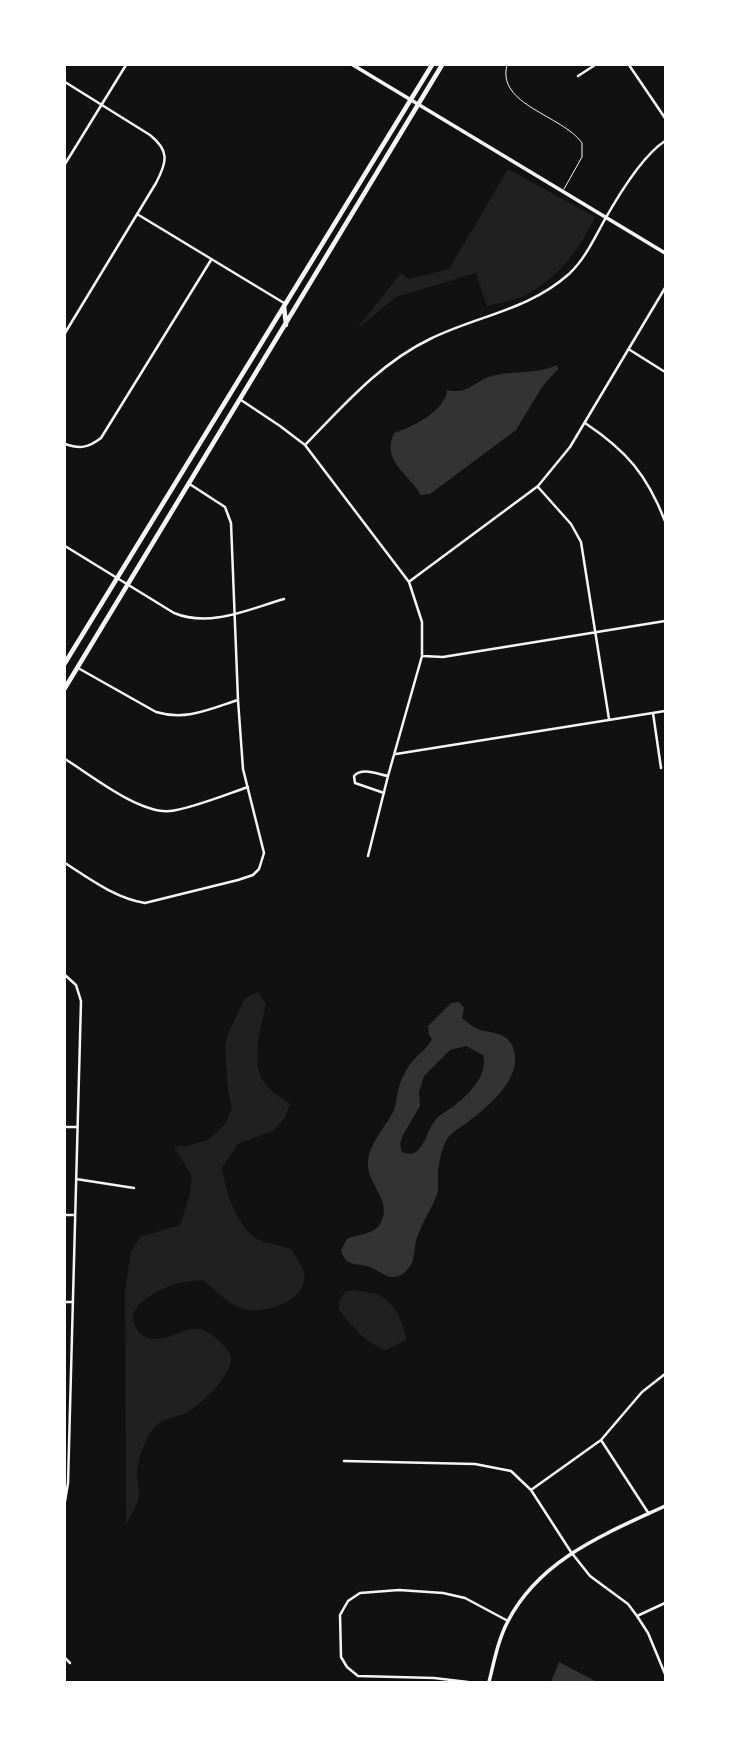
<!DOCTYPE html>
<html>
<head>
<meta charset="utf-8">
<style>
  body { margin:0 }
  #map { position:relative; width:730px; height:1747px; overflow:hidden; background:#111; font-family:Montserrat,sans-serif }
  canvas { display:block }
  .frame { position:absolute; inset:0; border:66px solid #fff; pointer-events:none }
</style>
</head>
<body>
<div id="map">
<canvas width="730" height="1747"></canvas>
<div class="frame"></div>
</div>
<script>
const context = document.querySelector('canvas').getContext('2d');
context.lineJoin = 'round';
function fill(path, color) {
  context.fillStyle = color;
  context.fill(path, 'evenodd');
}
function stroke(path, color, width, dash) {
  context.strokeStyle = color;
  context.lineWidth = width;
  context.lineCap = dash ? 'butt' : 'round';
  context.setLineDash(dash || []);
  context.stroke(path);
}
fill(new Path2D(`
  M508 169 595 217C581 247 559 276 530 293 518 300 501 302 487 306L476 273 396 297 356 330 401 273 409 279 449 269Z
  M258 992 266 1004C261 1028 250 1060 264 1082 269 1091 282 1098 290 1104L284 1119 273 1131 238 1144 222 1168C226 1191 235 1222 254 1237 260 1242 283 1246 291 1249 295 1256 302 1266 304 1273 309 1301 263 1315 243 1309 227 1304 216 1290 203 1280 190 1281 179 1282 167 1287 150 1294 120 1311 139 1332 143 1336 147 1339 153 1339 182 1340 193 1313 221 1343 226 1348 232 1354 231 1361 229 1378 201 1405 186 1413 177 1417 164 1418 157 1425 146 1435 137 1460 137 1474 137 1481 140 1489 139 1495 138 1505 130 1516 126 1525L125 1291 131 1251 140 1237 180 1225 189 1197 192 1177 174 1146H186L208 1140 226 1123 232 1108 228 1091 225 1046 228 1034 245 998Z
  M353 1290C361 1291 369 1292 376 1294 393 1299 405 1324 406 1340L386 1350C364 1343 353 1326 339 1310V1302L345 1292Z`), '#202020');
fill(new Path2D(`
  M557 365 558 369 542 387 516 430 430 494 421 495C409 474 381 461 394 433 413 427 445 411 447 390 470 395 473 381 492 376 514 370 536 375 557 365Z
  M459 1002 464 1008 462 1018C469 1024 476 1030 485 1031 500 1034 512 1036 515 1055 518 1083 487 1107 468 1122 461 1127 452 1132 447 1139 442 1148 438 1164 438 1175 437 1180 439 1186 438 1191 434 1206 423 1220 418 1235 414 1244 415 1258 411 1265 407 1271 401 1277 394 1277 386 1278 378 1270 370 1267 355 1262 346 1268 341 1250L347 1239C357 1234 373 1235 380 1224 394 1201 366 1184 368 1162 369 1145 384 1128 392 1114 397 1106 396 1096 399 1087 401 1079 406 1070 411 1063 418 1054 427 1049 432 1039L429 1035 428 1026 451 1003ZM466 1046 483 1055C489 1074 469 1094 455 1105 448 1111 439 1114 434 1122 427 1131 426 1143 417 1151 412 1155 409 1154 402 1152L400 1144 403 1135 420 1106 419 1092 424 1076 450 1050Z
  M559 1662 597 1682H551Z`), '#333');
stroke(new Path2D(`
  M507 65C496 105 562 115 582 143V157L564 189`), '#f5f5f5', 1);
stroke(new Path2D(`
  M629 65 665 118
  M578 76 595 65
  M65 82 150 135C170 151 167 162 156 183L65 333
  M65 164 126 65
  M137 214 284 303
  M630 350 665 372
  M241 400 280 426 305 445 409 582 422 622V656L388 776 368 856
  M585 423C627 451 647 475 665 521
  M65 444C80 449 88 448 101 438L211 260
  M305 445C343 406 380 363 430 339 479 315 527 311 569 274 585 259 594 239 604 221 618 196 642 156 665 141
  M538 487 571 524 581 542 609 719
  M65 546 174 613C210 628 249 609 284 599
  M410 581 538 486 570 447 665 288
  M423 656 443 657 665 621
  M78 668 156 712C186 721 210 709 238 700
  M653 713 661 768
  M396 754 665 711
  M65 759C91 775 139 814 170 811 190 809 227 794 248 787
  M384 793 355 783 354 776C362 767 377 774 388 776
  M65 863C90 879 115 898 145 903L238 880 253 875 259 869 264 853 243 769 238 700 231 523 225 507 188 483
  M65 975 76 985 81 1001 68 1483 65 1501
  M65 1127H77
  M76 1179 134 1188
  M65 1215H75
  M65 1302H73
  M601 1440 649 1514
  M344 1461 475 1464 511 1471 531 1490 571 1552 590 1576 628 1604 637 1616 648 1633 665 1674
  M531 1490 601 1440 642 1392 665 1374
  M637 1616 665 1603
  M65 1658 70 1663
  M468 1682 434 1678 358 1676 347 1667 341 1657 340 1615 348 1601 360 1593 399 1590 443 1593 465 1598 508 1621`), '#f5f5f5', 2.5);
stroke(new Path2D(`
  M353 65 665 253
  M489 1682C494 1662 498 1640 508 1621 540 1559 605 1534 665 1506`), '#f5f5f5', 3.5);
stroke(new Path2D(`
  M284 306 286 325
  M65 663 432 65
  M65 688 442 65`), '#f5f5f5', 4.5);
</script>
</body>
</html>
